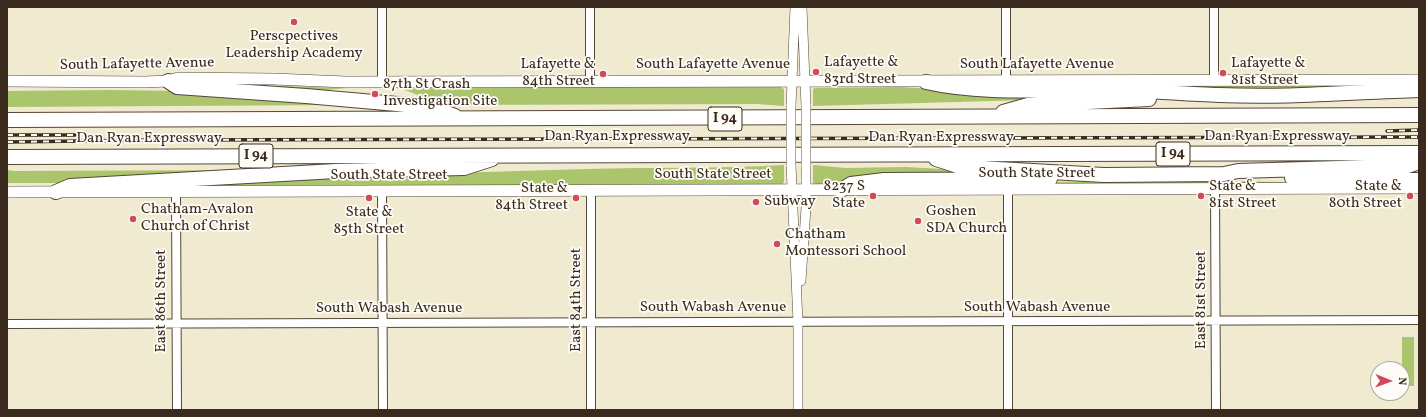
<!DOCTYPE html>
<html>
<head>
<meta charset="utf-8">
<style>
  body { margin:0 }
  #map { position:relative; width:1426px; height:417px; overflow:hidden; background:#efead0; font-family:Vollkorn,serif }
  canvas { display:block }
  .frame { position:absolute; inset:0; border:8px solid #3b2a1e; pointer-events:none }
  .north { position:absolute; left:1370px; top:361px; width:40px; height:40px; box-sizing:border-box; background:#fdfcf7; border:1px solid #afa8a0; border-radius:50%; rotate:91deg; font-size:11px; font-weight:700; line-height:16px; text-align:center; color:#3b2a1e }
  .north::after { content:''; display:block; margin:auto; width:14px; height:18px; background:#d1495b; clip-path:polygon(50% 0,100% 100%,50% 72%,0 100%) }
</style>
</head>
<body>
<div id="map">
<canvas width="1426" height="417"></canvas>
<div class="frame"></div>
<div class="north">N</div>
</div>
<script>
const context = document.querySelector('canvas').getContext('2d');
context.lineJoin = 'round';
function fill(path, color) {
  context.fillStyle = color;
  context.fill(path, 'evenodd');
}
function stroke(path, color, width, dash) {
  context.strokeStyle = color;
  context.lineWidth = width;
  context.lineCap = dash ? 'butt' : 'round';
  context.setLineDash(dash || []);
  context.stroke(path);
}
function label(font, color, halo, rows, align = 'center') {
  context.font = font + ' Vollkorn,serif';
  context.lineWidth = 3.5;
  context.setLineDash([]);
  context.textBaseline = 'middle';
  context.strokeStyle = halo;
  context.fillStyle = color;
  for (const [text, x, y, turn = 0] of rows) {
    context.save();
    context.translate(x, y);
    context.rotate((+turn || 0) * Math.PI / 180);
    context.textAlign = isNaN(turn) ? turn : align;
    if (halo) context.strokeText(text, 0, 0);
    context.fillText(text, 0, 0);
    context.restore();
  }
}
fill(new Path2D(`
  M220 84 347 88 302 92Z
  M1379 85C1301 89 1223 89 1144 86Z
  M779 86 784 89V106L757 104 450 105C430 103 415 91 396 88Z
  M901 87 1009 94 1136 97 813 106V89L815 88Z
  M110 90 182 91 337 105 7 107V91Z
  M784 165V182L782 185 151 186C296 179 441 173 587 169 652 167 718 169 784 165Z
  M813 165 845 168 906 167 1034 174 856 180C844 182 824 189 813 183Z
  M7 170 14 171 260 170 56 183H7Z
  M1143 180 1283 182V183L1057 184V182Z
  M1402 337H1414V386H1402Z`), '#aac56b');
const minor = new Path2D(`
  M382 7V82
  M590 7V81
  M1006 7V80
  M1214 7V81
  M1008 189V410
  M1215 189 1216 410
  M382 191 383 410
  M591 191V410
  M176 192 177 410
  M7 324 1419 320`);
const tertiary = new Path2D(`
  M802 7 806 106
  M791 106 795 7
  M791 165 798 322V410
  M801 281 806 208V165`);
const secondary = new Path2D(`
  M7 81 145 82 168 81 178 78 273 79 346 82 1419 80
  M7 192 1419 188`);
const motorway = new Path2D(`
  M168 81 177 87 306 96 431 107 455 116
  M926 82C983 95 1052 89 1110 90 1147 90 1183 94 1219 95 1286 98 1353 92 1419 90
  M1003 112 1028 105 1149 99
  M7 120 1419 115
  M7 157 1419 153
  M936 159 961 167 1104 175 1224 174 1238 171 1408 166 1419 162
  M1292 178 1419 180
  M841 190 851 184 884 180 1050 179
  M56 192 70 186 336 171 464 168 492 159`);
stroke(minor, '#564739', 10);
stroke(tertiary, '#564739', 10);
stroke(secondary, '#564739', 12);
stroke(motorway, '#564739', 16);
stroke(minor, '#fff', 8);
stroke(tertiary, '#fff', 9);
stroke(secondary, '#fff', 11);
stroke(motorway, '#fff', 14);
const rail = new Path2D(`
  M1387 131 1419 130
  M7 135H75
  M7 142 157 140 1419 137`);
stroke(rail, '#3b2a1e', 3.5);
stroke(rail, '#fdfcf7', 2, [6]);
const tertiaryBridge = new Path2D(`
  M791 106V165
  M806 106V165`);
stroke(tertiaryBridge, '#564739', 10, []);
stroke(tertiaryBridge, '#fff', 9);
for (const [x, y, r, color] of [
  [294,22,4,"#d1495b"],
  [816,72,4,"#d1495b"],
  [1223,73,4,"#d1495b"],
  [603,74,4,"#d1495b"],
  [375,94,4,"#d1495b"],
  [873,196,4,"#d1495b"],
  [1201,196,4,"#d1495b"],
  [1410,196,4,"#d1495b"],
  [369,198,4,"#d1495b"],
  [576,198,4,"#d1495b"],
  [756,202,4,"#d1495b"],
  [133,219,4,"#d1495b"],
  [918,221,4,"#d1495b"],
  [777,244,4,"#d1495b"]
]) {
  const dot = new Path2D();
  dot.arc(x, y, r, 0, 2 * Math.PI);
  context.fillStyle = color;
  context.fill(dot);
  stroke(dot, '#fdfcf7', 1.5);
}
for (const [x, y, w] of [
  [725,119,34],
  [1173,154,34],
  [256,156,34]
]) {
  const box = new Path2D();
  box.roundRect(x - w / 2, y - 12, w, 24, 3);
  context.fillStyle = '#fdfcf7';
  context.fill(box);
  stroke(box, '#3b2a1e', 1);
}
label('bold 14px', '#3b2a1e', null, [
  ["I 94",725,119],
  ["I 94",1173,154],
  ["I 94",256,156]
]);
label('15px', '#3b2a1e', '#fdfcf7', [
  ["Perscpectives",294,37,"center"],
  ["Leadership Academy",294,54,"center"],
  ["Lafayette &",824,63],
  ["83rd Street",824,80],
  ["Lafayette &",1231,64],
  ["81st Street",1231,81],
  ["Lafayette &",595,65,"right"],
  ["84th Street",595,82,"right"],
  ["87th St Crash",383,85],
  ["Investigation Site",383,102],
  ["8237 S",865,187,"right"],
  ["State",865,204,"right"],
  ["State &",1209,187],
  ["81st Street",1209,204],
  ["State &",1402,187,"right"],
  ["80th Street",1402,204,"right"],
  ["State &",568,189,"right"],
  ["84th Street",568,206,"right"],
  ["Subway",764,202],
  ["Chatham-Avalon",141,210],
  ["Church of Christ",141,227],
  ["Goshen",926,212],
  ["SDA Church",926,229],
  ["State &",369,213,"center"],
  ["85th Street",369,230,"center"],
  ["Chatham",785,235],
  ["Montessori School",785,252]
], 'left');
label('15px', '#3b2a1e', '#fdfcf7', [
  ["South Lafayette Avenue",137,65,-1],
  ["South Lafayette Avenue",713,65],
  ["South Lafayette Avenue",1037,65],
  ["Dan Ryan Expressway",617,137],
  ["Dan Ryan Expressway",1277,137],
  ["Dan Ryan Expressway",941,138],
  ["Dan Ryan Expressway",149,139],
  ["South State Street",1037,174],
  ["South State Street",713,175],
  ["South State Street",389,176],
  ["East 84th Street",577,300,-90],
  ["East 81st Street",1202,300,-90],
  ["East 86th Street",162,301,-90],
  ["South Wabash Avenue",713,308],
  ["South Wabash Avenue",1037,308],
  ["South Wabash Avenue",389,309]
]);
</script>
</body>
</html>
